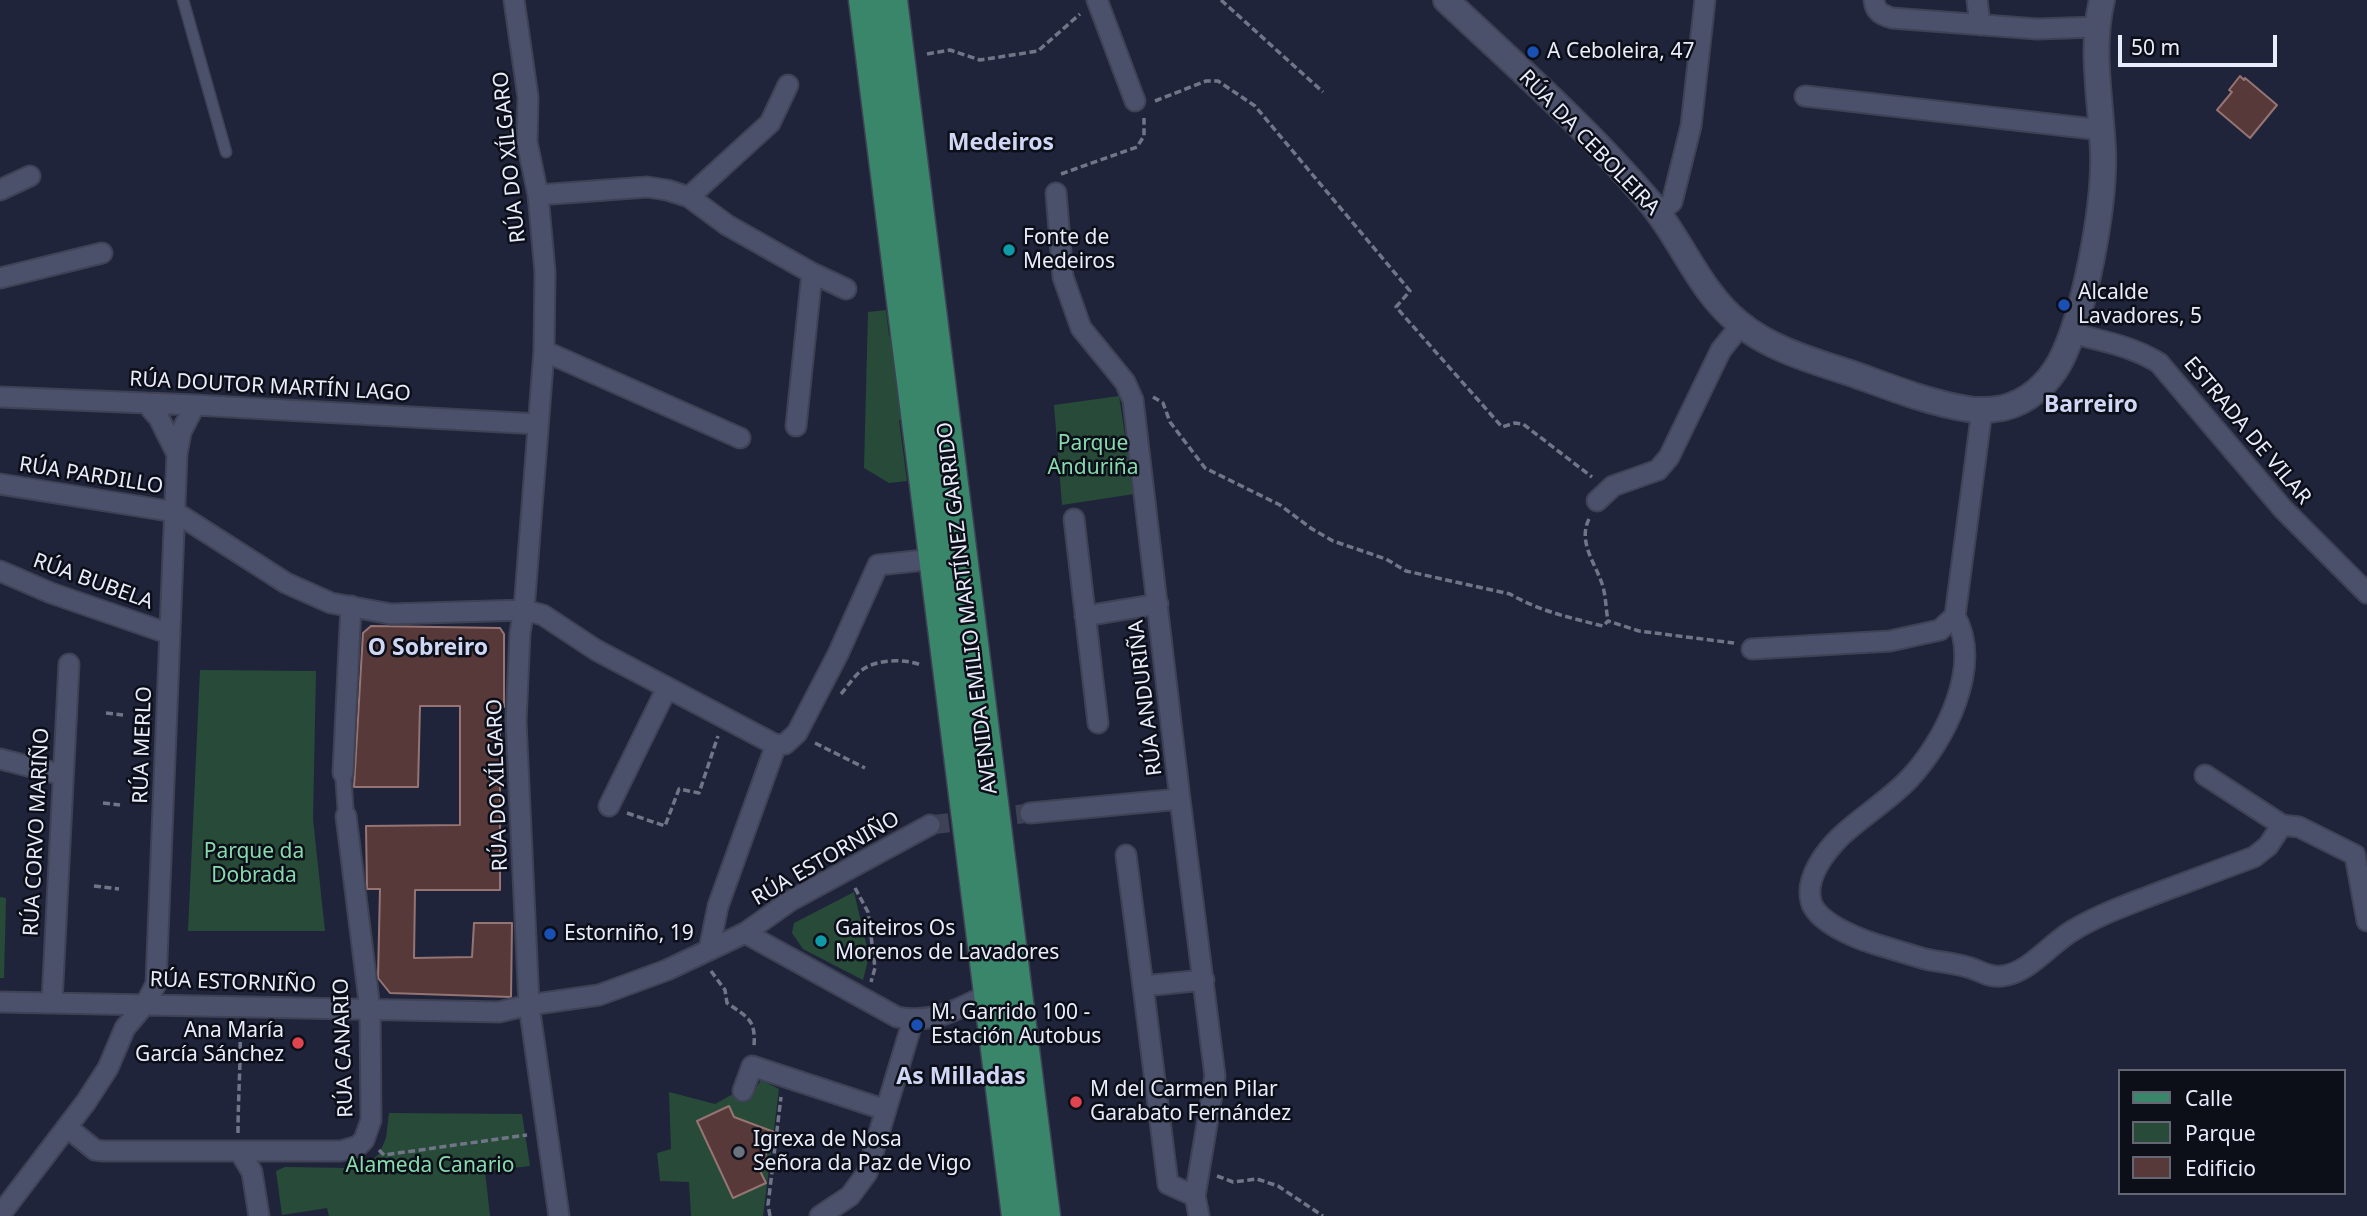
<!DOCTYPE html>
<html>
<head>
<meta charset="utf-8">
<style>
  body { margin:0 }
  #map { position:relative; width:2367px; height:1216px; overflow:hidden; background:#1f243a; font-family:"Noto Sans",sans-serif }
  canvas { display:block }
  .legend { position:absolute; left:2118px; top:1069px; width:228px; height:126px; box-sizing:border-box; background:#0c0e18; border:2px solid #646773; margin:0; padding:9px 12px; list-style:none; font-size:21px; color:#e8ecfb }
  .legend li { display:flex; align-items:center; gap:14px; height:35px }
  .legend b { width:35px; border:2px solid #646773 }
  .scale { position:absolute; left:2118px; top:35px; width:159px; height:32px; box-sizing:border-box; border:4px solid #e8ecfb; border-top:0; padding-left:9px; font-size:21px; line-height:24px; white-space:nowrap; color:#e8ecfb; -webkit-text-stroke:5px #0c0e18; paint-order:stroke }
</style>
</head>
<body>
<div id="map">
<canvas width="2367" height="1216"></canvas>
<ul class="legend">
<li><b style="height:9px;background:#39866b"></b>Calle</li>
<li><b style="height:19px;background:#274b38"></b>Parque</li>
<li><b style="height:19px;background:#563938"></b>Edificio</li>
</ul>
<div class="scale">50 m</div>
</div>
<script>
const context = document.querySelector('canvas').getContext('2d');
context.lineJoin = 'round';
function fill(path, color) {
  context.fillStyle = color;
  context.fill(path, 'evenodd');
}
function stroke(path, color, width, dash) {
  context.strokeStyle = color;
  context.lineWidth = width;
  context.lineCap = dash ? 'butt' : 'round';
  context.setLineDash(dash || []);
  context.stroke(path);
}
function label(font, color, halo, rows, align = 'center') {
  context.font = font + ' "Noto Sans",sans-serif';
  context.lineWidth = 5;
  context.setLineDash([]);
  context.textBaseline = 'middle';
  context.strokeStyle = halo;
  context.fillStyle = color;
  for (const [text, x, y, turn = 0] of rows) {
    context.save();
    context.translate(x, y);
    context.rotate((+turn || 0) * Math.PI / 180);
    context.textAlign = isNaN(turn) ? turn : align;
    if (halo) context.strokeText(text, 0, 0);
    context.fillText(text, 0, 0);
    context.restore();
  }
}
fill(new Path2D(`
  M886 310 889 336H895L905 418 899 420 907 481 889 483 864 468 868 312Z
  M1119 396 1134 494 1062 505 1054 405Z
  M200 670 316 671 313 819 325 931H188Z
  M854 892 869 956 863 980 803 949 792 933 794 923Z
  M0 897 6 898 4 978H0Z
  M761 1080 779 1089 763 1216H691L689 1182 660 1181 657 1153 671 1149 669 1092 715 1104 733 1094 749 1099Z
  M389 1113 522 1114 530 1166 485 1171 490 1216H329L327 1208 282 1215 276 1171 285 1167 351 1168 368 1163 379 1154 386 1138Z`), '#274b38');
const building = new Path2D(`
  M2240 76 2244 80 2245 78 2277 105 2250 138 2217 110 2232 92 2229 90Z
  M371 626 500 628 504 634V707H500V890H415L414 958 472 957 474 923H512L511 997 390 993 378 978 380 889H367L366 826 460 825V706H420L418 787H354L363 633Z
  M729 1106 734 1117 774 1132 760 1171 766 1183 733 1198 697 1121Z`);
fill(building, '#563938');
stroke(building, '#957473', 2);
stroke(new Path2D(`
  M930 825 1030 813`), '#3d4257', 19, [19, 10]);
const service = new Path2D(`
  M183 0 226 152`);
const pedestrian = new Path2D(`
  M343 773 346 816`);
const minor = new Path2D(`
  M514 0 528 97 527 142 538 195 545 272 544 351 524 610 520 633 516 721 529 1005 559 1216
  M1097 0 1135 101
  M1874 0C1875 12 1882 15 1892 18L2037 29 2097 27
  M1977 0 1980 25
  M1805 96 2102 130
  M0 190 30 176
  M1056 193 1063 277 1081 328 1125 382 1133 400 1180 799 1215 1076 1195 1196 1199 1216
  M538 195 647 187 667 190 689 197 727 225 812 273 796 426
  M689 197 770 123 788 85
  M1658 213 1672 202 1691 126 1705 0
  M812 273 846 289
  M0 278 102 253
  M2071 333C2102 341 2132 346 2159 363L2283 509 2367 593
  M544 351 740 438
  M0 397 195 405 538 424
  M146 403 159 418 177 454
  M0 484 175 512 286 583 331 603 391 614 524 610 543 615 596 650 776 745 785 744 797 733 838 654 878 565 934 559
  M1597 501 1613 486 1658 470 1669 457 1721 350 1741 325
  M1074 519 1098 723
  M0 571 51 593 170 634
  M1085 616 1158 604
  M1955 616C1983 666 1945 741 1909 779 1888 801 1862 816 1840 837 1825 852 1805 878 1811 901 1816 922 1856 938 1875 944 1892 949 1908 954 1925 959 1939 962 1953 963 1967 967 1980 970 1988 978 2002 976 2029 973 2050 944 2072 931 2098 915 2127 905 2155 894 2188 882 2221 869 2254 857L2268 846 2282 825 2299 827 2355 855 2367 921
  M1752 649 1890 641 1940 630 1955 616 1982 410
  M0 759 63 775
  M343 773 351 606
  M2205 775 2282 825
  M609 806 667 688
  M1030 813 1180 799
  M1126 855 1143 986
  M745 933 897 1017C937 1025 963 1006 999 989
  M709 950 718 906 776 745
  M0 1002 499 1012 529 1005 599 995 667 970 745 933 790 901 930 825
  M52 1002 69 664
  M743 1091 752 1066 886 1110
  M68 1128 95 1150 103 1151H341L358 1146 364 1140 371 1120 370 1009 346 816
  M240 1152 252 1172 259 1216
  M1195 1196 1168 1184 1143 986 1204 980
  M0 1215 86 1102 108 1068 125 1028 146 1003 156 984 177 454 181 432 195 405
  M820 1216 850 1196 867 1173 913 1020`);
const tertiary = new Path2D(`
  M1446 0C1515 65 1588 129 1649 201 1682 240 1699 291 1739 323 1771 350 1817 362 1856 375 1892 388 1930 403 1968 409 1979 411 1991 410 2003 408 2028 402 2048 384 2060 362 2085 314 2105 205 2103 151 2101 101 2090 49 2102 0`);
const primary = new Path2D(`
  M864 0 1017 1216
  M892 0 1045 1216`);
stroke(service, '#3f4255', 13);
stroke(pedestrian, '#3f4255', 18);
stroke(minor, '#3f4255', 23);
stroke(tertiary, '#3f4255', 28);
stroke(primary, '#3f4255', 33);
stroke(new Path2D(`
  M1221 0 1323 92
  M927 54 950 50 980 60 1038 51 1080 14
  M1155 101 1206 81H1218L1255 106 1410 291 1396 307 1502 427 1515 423 1523 424 1592 477
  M1061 174 1137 147 1144 136V118
  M1153 397 1163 403 1170 422 1205 468 1280 505 1312 529 1333 541 1386 559 1406 571 1510 594C1539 611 1571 618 1603 626L1608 621 1639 631 1734 643
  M1589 519C1577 543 1597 565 1603 587 1606 598 1606 610 1608 621
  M841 694C848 686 855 674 865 668 880 659 906 659 921 665
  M106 713 123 715
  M815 743 865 768
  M103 803 120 805
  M627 813 665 826 679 789 699 793 718 736
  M94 886 119 889
  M855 888 868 912 875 968 871 982
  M711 971 725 990 727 1003C747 1017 756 1019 754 1046
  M238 1133C238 1097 241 1062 240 1027
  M379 1150 384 1155 527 1135
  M1217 1176 1233 1182 1257 1179 1278 1186 1323 1216
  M770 1216 768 1205 781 1097`), '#707588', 3.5, [7, 3.5]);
stroke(service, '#4b516a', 10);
stroke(pedestrian, '#4b516a', 14);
stroke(minor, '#4b516a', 19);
stroke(tertiary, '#4b516a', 24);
stroke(primary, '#39866b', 30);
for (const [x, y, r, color] of [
  [1533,52,7,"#1a4fb4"],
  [1009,250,7,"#0f9aa8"],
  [2064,305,7,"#1a4fb4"],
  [550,934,7,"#1a4fb4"],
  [821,941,7,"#0f9aa8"],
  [917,1025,7,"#1a4fb4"],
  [298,1043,7,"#e0444e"],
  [1076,1102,7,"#e0444e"],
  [739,1152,7,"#6b7280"]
]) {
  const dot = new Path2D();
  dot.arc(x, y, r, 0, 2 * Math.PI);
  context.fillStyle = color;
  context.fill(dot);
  stroke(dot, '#0c0e18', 2.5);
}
label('21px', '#e8ecfb', '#0c0e18', [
  ["A Ceboleira, 47",1547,52],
  ["Fonte de",1023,238],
  ["Medeiros",1023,262],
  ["Alcalde",2078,293],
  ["Lavadores, 5",2078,317],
  ["Gaiteiros Os",835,929],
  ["Morenos de Lavadores",835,953],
  ["Estorniño, 19",564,934],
  ["M. Garrido 100 -",931,1013],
  ["Estación Autobus",931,1037],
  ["Ana María",284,1031,"right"],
  ["García Sánchez",284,1055,"right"],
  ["M del Carmen Pilar",1090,1090],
  ["Garabato Fernández",1090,1114],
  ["Igrexa de Nosa",753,1140],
  ["Señora da Paz de Vigo",753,1164]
], 'left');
label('21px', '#e8ecfb', '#0c0e18', [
  ["RÚA DA CEBOLEIRA",1589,143,46],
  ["RÚA DO XÍLGARO",510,157,-96],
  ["RÚA DOUTOR MARTÍN LAGO",270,387,3],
  ["ESTRADA DE VILAR",2247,431,50],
  ["RÚA PARDILLO",91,476,9],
  ["RÚA BUBELA",93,582,20],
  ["AVENIDA EMILIO MARTÍNEZ GARRIDO",968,608,-97],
  ["RÚA ANDURIÑA",1146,698,-97],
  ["RÚA MERLO",143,745,-88],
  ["RÚA DO XÍLGARO",498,785,-92],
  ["RÚA CORVO MARIÑO",37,832,-87],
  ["RÚA ESTORNIÑO",826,859,-30],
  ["RÚA ESTORNIÑO",233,983,2],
  ["RÚA CANARIO",344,1048,-92]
]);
label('21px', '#87dbae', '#0c0e18', [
  ["Parque",1093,444],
  ["Anduriña",1093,468],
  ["Parque da",254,852],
  ["Dobrada",254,876],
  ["Alameda Canario",430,1166]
]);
label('bold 23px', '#d0d7f5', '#0c0e18', [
  ["Medeiros",1001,143],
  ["Barreiro",2091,405],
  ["O Sobreiro",428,648],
  ["As Milladas",961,1077]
]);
</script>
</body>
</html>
